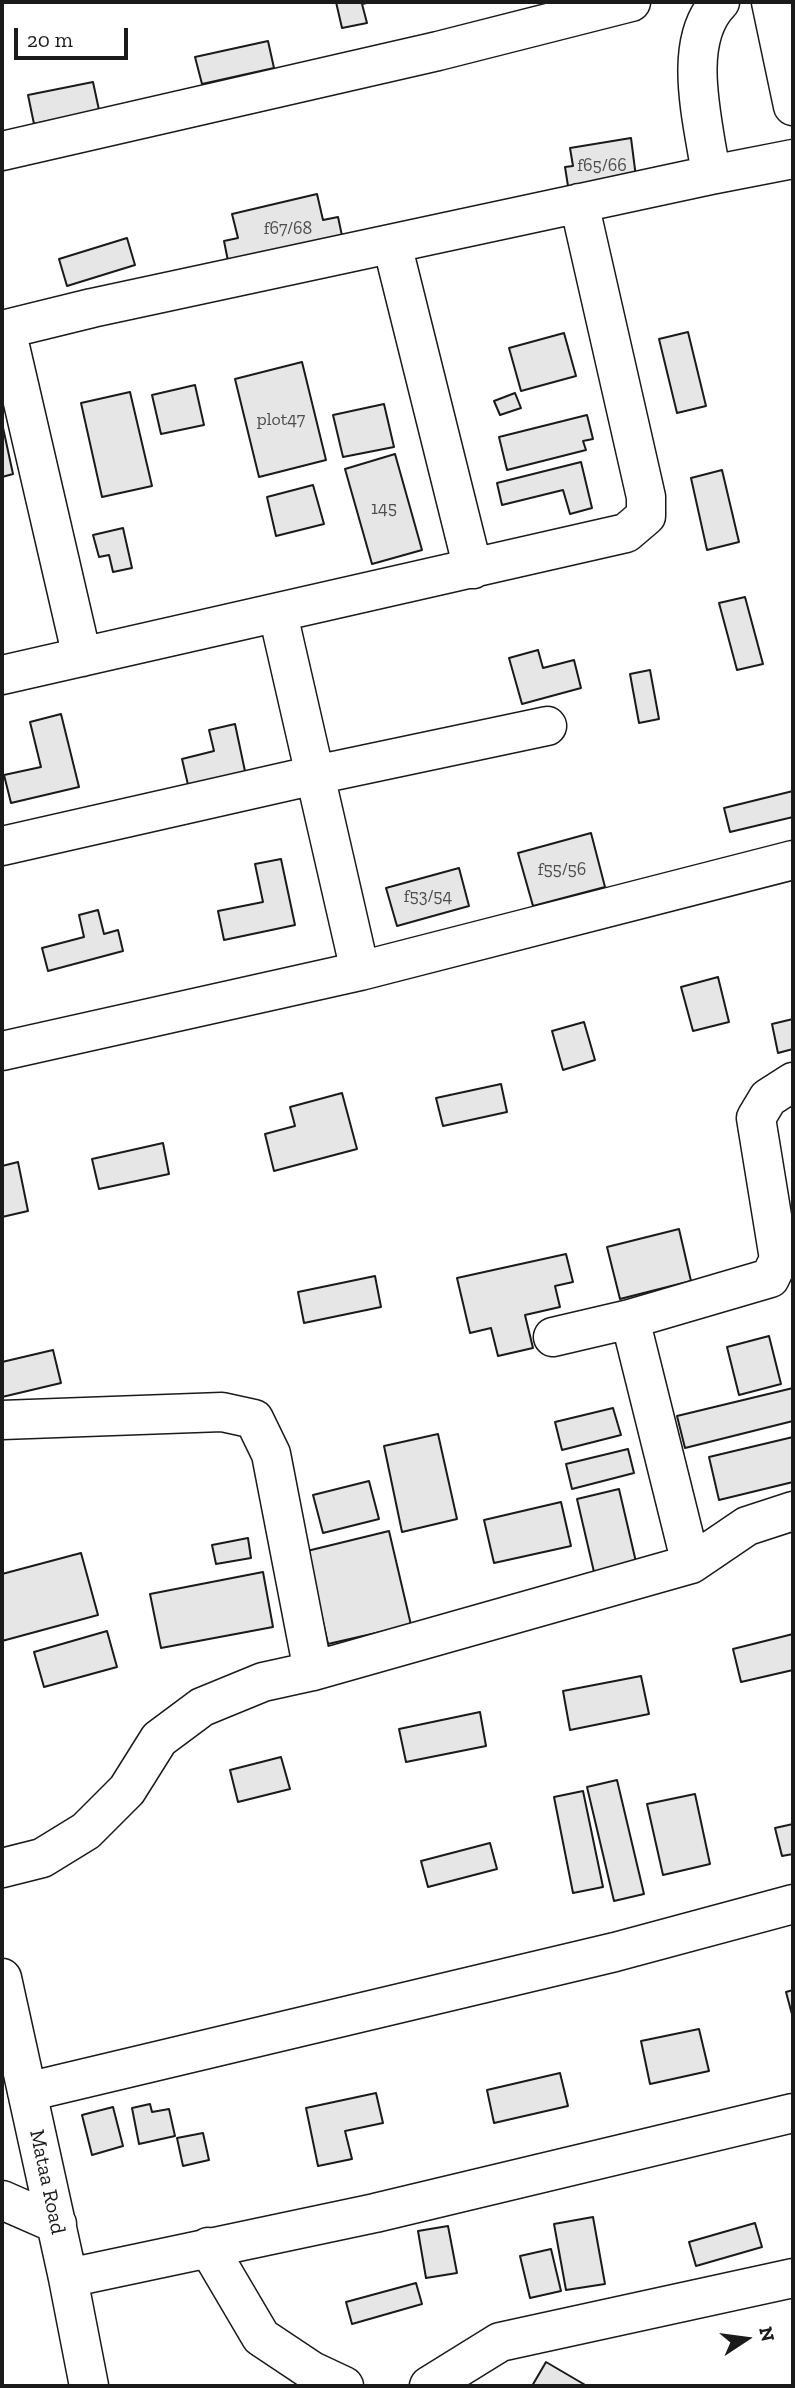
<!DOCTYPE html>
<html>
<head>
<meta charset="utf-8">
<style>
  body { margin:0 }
  #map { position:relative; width:795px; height:2388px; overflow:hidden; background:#fff; font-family:"Zilla Slab",serif }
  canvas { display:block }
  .frame { position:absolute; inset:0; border:4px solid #1a1a1a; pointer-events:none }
  .north { position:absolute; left:711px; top:2304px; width:70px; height:70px; -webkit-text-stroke:5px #fff; paint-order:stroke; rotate:77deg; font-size:19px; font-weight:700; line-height:28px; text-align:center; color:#1a1a1a }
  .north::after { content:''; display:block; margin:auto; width:24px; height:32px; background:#1a1a1a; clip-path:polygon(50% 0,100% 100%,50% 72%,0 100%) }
  .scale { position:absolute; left:14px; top:28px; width:114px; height:32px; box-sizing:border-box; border:4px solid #1a1a1a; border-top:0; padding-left:9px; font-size:21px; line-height:24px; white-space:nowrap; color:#1a1a1a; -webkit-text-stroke:5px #fff; paint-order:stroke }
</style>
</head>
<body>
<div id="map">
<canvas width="795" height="2388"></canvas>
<div class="frame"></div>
<div class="north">N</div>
<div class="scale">20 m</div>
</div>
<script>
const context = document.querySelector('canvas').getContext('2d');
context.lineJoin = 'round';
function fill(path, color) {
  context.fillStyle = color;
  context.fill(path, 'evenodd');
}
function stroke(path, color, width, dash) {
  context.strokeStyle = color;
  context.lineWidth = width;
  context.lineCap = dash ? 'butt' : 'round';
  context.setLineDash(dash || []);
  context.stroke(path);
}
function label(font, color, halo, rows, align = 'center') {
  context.font = font + ' "Zilla Slab",serif';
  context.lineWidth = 5;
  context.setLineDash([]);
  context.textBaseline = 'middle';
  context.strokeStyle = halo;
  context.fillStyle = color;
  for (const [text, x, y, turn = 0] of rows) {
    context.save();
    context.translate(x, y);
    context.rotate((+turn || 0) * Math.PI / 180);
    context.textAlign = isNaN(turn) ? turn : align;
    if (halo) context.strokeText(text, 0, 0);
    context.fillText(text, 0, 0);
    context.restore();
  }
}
const building = new Path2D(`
  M336 2H372L362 4 367 23 342 28Z
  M268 41 274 68 202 84 195 57Z
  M93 82 99 110 34 124 28 95Z
  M631 138 637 185 568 186 565 167 573 166 570 148Z
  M317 194 323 220 338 217 344 245 230 271 224 241 238 238 232 214Z
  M127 238 135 265 67 286 59 259Z
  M688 332 706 406 677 413 659 339Z
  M564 333 576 376 521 391 509 348Z
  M302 362 326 460 259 477 235 379Z
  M195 385 204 425 161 434 152 395Z
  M130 392 152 486 102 497 81 403Z
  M515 393 521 408 500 415 494 401Z
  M384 404 394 447 343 457 333 415Z
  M587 415 593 439 583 441 586 450 507 470 499 437Z
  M2 423 13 474 2 477Z
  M395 454 422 550 372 564 345 469Z
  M581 462 592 508 570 514 563 490 502 505 497 483Z
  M722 470 739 542 707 550 691 478Z
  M313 485 324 524 276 536 267 497Z
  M123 528 132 568 113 572 109 555 99 557 93 535Z
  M745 597 763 664 737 670 719 603Z
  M538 650 543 668 574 660 581 688 522 704 509 658Z
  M650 670 659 719 639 723 630 674Z
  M61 714 79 787 11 803 4 775 41 767 30 722Z
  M235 724 246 776 189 789 182 759 214 751 209 730Z
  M793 791V817L730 832 724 808Z
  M591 833 605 887 533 906 518 853Z
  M281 859 295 925 224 940 218 911 263 902 255 864Z
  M459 868 469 906 397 926 386 888Z
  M98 910 104 934 118 930 123 951 48 971 42 948 84 937 79 915Z
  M718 977 729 1022 693 1031 681 987Z
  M793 1019V1049L778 1053 772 1024Z
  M584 1022 595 1060 563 1070 552 1031Z
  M501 1084 507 1112 443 1126 436 1098Z
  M342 1093 357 1149 274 1171 265 1134 295 1126 290 1107Z
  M163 1143 169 1174 99 1189 92 1159Z
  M18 1162 28 1211 2 1217V1166Z
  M679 1229 691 1281 620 1299 607 1247Z
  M566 1254 573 1282 555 1286 560 1307 525 1315 533 1348 498 1356 491 1328 470 1333 457 1278Z
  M375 1276 381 1307 304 1323 298 1292Z
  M769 1336 781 1384 739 1395 727 1347Z
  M53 1350 61 1383 2 1397V1362Z
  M793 1388V1421L685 1448 677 1416Z
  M613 1408 621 1435 562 1450 555 1422Z
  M438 1434 457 1519 402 1532 384 1446Z
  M793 1437V1482L719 1500 709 1457Z
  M628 1449 634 1473 572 1489 566 1464Z
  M369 1481 379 1519 323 1533 313 1495Z
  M619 1489 636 1562 594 1572 577 1499Z
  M561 1502 571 1546 494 1563 484 1520Z
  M389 1531 411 1625 328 1644 307 1551Z
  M248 1538 251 1558 216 1564 212 1545Z
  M81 1553 98 1615 2 1641V1574Z
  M263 1572 273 1627 161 1648 150 1594Z
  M107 1631 117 1667 44 1687 34 1652Z
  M793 1634V1670L741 1682 733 1649Z
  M641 1676 649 1714 570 1730 563 1691Z
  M480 1712 486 1746 406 1762 399 1729Z
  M281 1757 290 1789 238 1802 230 1770Z
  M617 1780 644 1894 614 1901 587 1787Z
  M583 1791 603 1887 573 1893 554 1797Z
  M695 1794 710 1864 663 1875 647 1804Z
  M793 1824V1854L782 1856 775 1828Z
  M490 1843 497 1869 428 1887 421 1861Z
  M793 1990V2018L786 1992Z
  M699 2029 709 2071 650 2084 641 2041Z
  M560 2073 568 2106 494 2123 487 2090Z
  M376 2093 383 2123 345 2131 352 2159 318 2166 306 2108Z
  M150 2104 152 2112 169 2109 175 2136 139 2144 132 2108Z
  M113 2107 123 2146 92 2155 82 2115Z
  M203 2133 209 2160 183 2166 177 2138Z
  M593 2217 605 2284 566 2290 554 2224Z
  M755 2223 762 2247 696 2266 689 2242Z
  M448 2226 457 2273 426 2278 418 2231Z
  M551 2249 561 2291 530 2298 520 2256Z
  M416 2283 422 2304 352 2324 346 2302Z
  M546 2362 587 2386H532Z`);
fill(building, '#e6e6e6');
stroke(building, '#1a1a1a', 2);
const minor = new Path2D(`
  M771 2 793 106
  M2 151 438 51 631 2
  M711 175C704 124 680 42 720 2
  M392 244 473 569
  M6 329 82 657
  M2 330 92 308 711 175 793 159
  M278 614 360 971
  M2 675 626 533 646 516V497L579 203
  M2 846 315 775 547 726
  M2 1051 360 971 793 860
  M630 1319 691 1564
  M553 1337 630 1319 770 1278 779 1259 756 1118 768 1098 793 1082
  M2 1420 222 1412 254 1419 271 1454 313 1671
  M2 1868 42 1858 86 1831 127 1790 159 1739 202 1707 263 1682 313 1671 691 1564 747 1526 793 1511
  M2 1978 68 2278 89 2386
  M27 2092 615 1952 793 1904
  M2 2200 57 2224
  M208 2247 261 2337 312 2371 344 2386
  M68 2278 375 2213 793 2113
  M429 2386 500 2342 793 2278`);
stroke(minor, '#1a1a1a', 41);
stroke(minor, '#fff', 38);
label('18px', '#4d4d4d', null, [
  ["f65/66",602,166],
  ["f67/68",288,229],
  ["plot47",281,420],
  ["145",384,509],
  ["f55/56",562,870],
  ["f53/54",428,897]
]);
label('21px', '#1a1a1a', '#fff', [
  ["Mataa Road",47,2182,78]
]);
</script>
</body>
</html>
